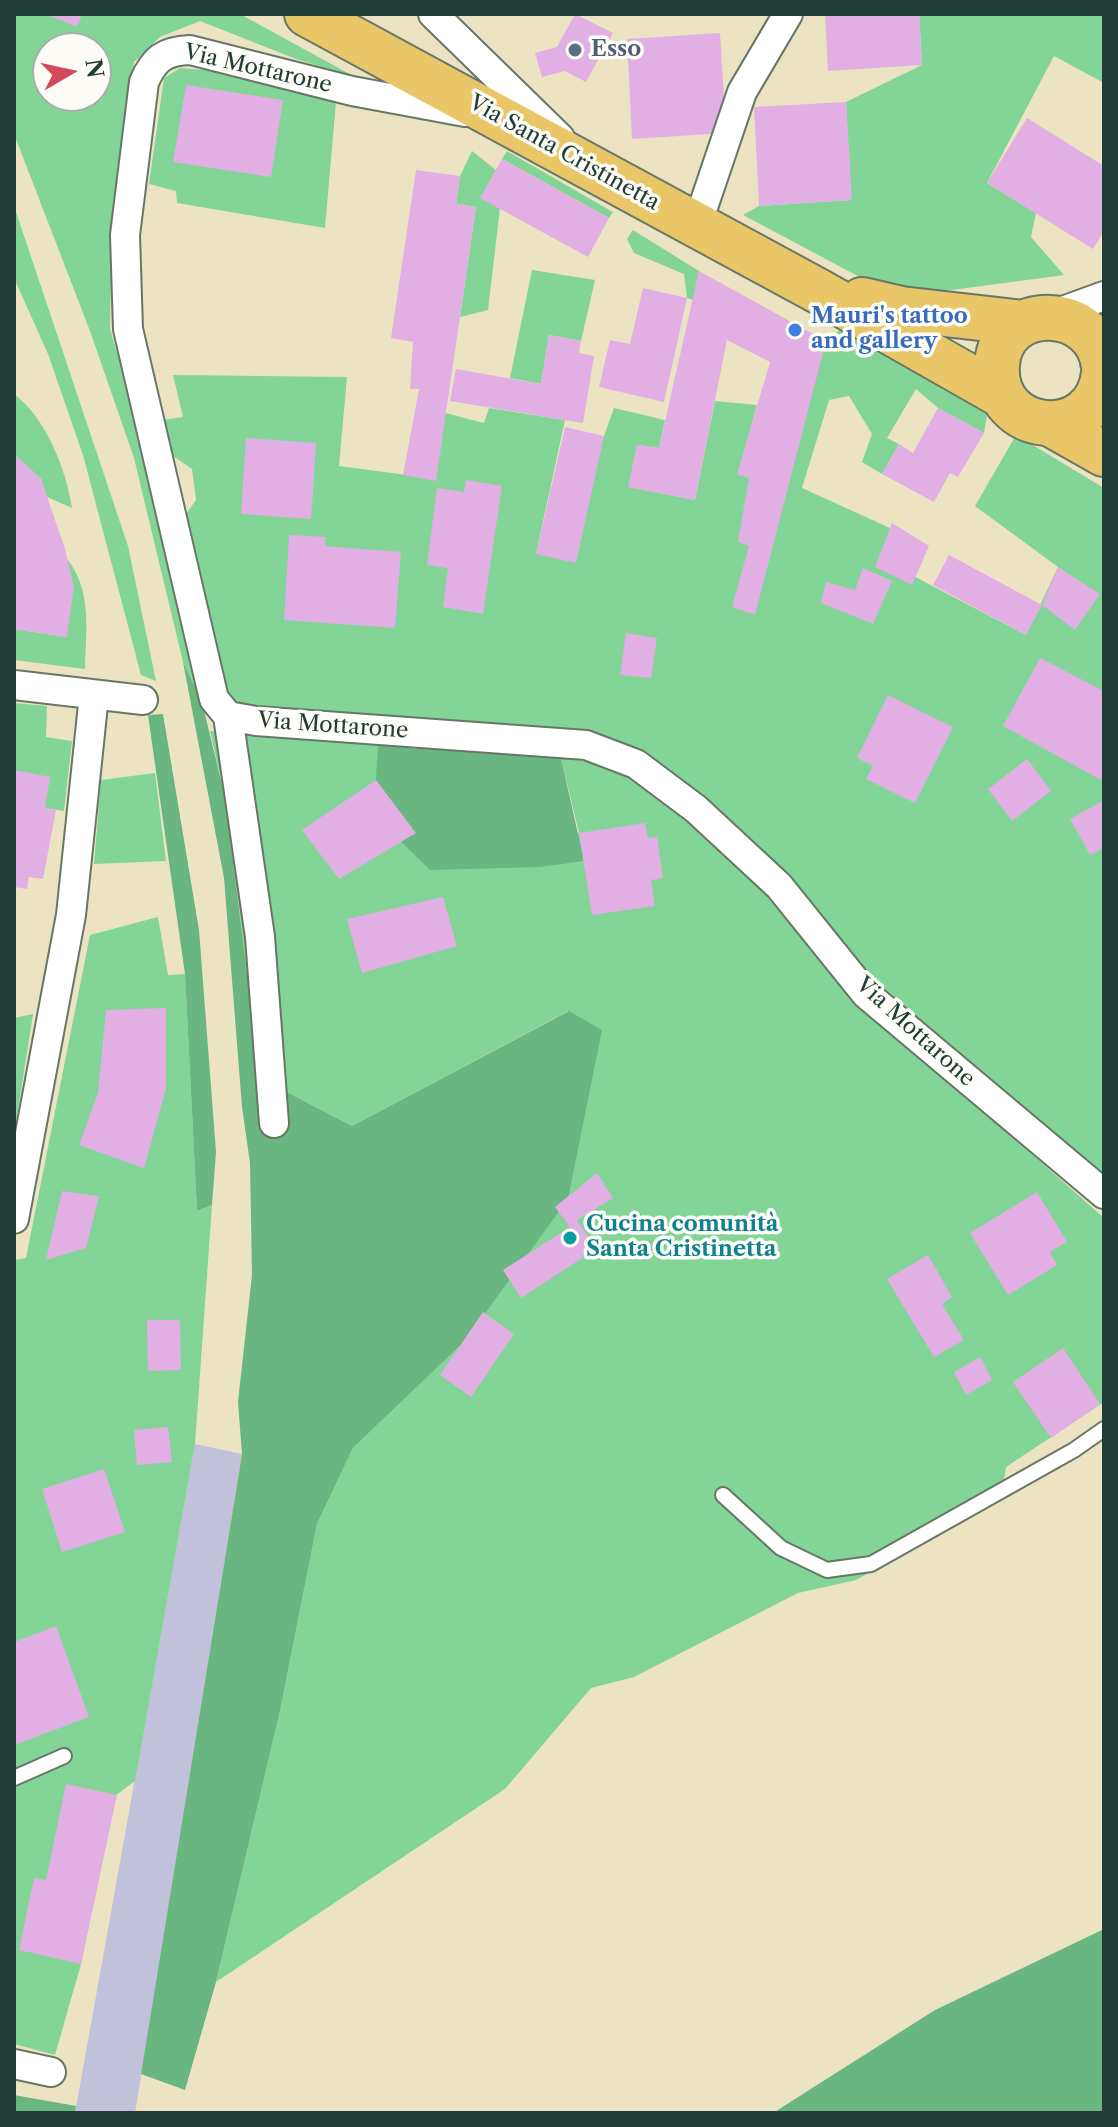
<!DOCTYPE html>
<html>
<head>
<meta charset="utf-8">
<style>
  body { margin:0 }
  #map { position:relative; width:1118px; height:2127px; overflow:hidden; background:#ece3c3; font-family:"Libre Caslon Text",serif }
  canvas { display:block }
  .frame { position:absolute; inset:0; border:16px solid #1f3d34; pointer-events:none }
  .north { position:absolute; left:32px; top:32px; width:80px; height:80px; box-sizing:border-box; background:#fdfcf7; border:2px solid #a4b0a9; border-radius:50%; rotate:81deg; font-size:22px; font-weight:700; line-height:32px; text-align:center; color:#1f3d34 }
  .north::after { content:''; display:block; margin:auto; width:28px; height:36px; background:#d1495b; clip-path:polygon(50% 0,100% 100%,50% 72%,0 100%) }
</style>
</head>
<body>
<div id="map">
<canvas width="1118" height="2127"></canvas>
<div class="frame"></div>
<div class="north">N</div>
</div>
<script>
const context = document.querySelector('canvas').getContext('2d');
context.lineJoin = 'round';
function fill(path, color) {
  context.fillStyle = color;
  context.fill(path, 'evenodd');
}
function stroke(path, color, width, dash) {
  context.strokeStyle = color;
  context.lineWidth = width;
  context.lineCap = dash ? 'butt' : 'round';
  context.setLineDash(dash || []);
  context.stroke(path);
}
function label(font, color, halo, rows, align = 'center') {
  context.font = font + ' "Libre Caslon Text",serif';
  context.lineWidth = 7;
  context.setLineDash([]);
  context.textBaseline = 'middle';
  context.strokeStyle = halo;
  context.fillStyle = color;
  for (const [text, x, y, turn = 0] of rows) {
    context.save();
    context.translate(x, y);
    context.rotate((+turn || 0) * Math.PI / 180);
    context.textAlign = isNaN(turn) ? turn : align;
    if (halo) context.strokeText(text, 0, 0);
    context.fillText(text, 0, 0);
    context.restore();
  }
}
fill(new Path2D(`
  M195 1444 242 1454 135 2113H75Z`), '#c2c1dc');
fill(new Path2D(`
  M14 14H240L355 77 296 59 200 21 160 37 134 62 112 231 110 329 158 489 202 702 183 662 134 458 90 331 14 134ZM48 48H96V96H48Z
  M919 14H1104V83L1054 56 987 183 1036 213 1031 237 1064 275 937 292 869 282 743 215 759 206 851 200 846 102 922 65Z
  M180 68 217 71 336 102 325 228 177 203 176 191 149 184 164 78Z
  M472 151 496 170 481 198 500 208 488 310 460 317 476 207 456 204 460 176Z
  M507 151 613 212 609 218 502 159Z
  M14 206 128 546 156 681 141 675 83 455 48 354 14 278Z
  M633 230 699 271 693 300 687 298 684 274 634 253 627 239Z
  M532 270 595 280 581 341 549 335 541 384 510 378Z
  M842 328 989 404 984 433 938 408 916 389 887 438 899 444 882 474 862 462 872 434 849 396 829 400 802 488 912 538 902 570 1026 635 1058 567 975 506 1016 435 1104 488V1175L881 986 784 879 642 756 236 707 229 697 186 514 196 500 192 469 173 456 162 420 183 417 173 375 347 377 339 466 422 477 438 411 484 423 489 408 565 420 536 554 604 436 614 408 665 420 659 448 637 445 629 487 695 500 715 401 757 405 738 474 786 487 826 341Z
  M14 394C46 418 66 469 72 508L47 497 41 479 14 454Z
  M68 560C92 592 86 630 85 669L14 660V629L67 637Z
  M14 703 47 706 46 737 72 741 64 811 45 808 14 770Z
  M210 731 378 743 579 833 561 758C696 766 774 922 863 1005 942 1078 1024 1146 1104 1218V1402L1006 1467 1002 1492 920 1545 856 1580 798 1593 634 1677 591 1688 505 1789 216 1982 280 1711 317 1524 353 1448 465 1341 483 1312 568 1011 352 1126 260 1078 225 797Z
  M155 773 166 861 94 864 101 780Z
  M158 917 168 975 185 974 197 1211 212 1205 195 1444 135 1781 116 1795 81 1964 55 2055 14 2044V1260L26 1258 90 935Z
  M33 1014 14 1135V1018Z`), '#82d597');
fill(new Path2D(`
  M183 662 202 702 225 797 260 1078 352 1126 569 1011 602 1030 568 1199 465 1341 353 1448 317 1524 280 1711 216 1982 185 2090 141 2074 242 1454 238 1402 252 1275 250 1163 242 1107 224 878Z
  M163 714 199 930 216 1152 212 1205 197 1211 185 974 148 715Z
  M378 743 407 748 561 758 584 861 540 867 430 870 374 815Z
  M1104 1929V2113H773L935 2010Z
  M14 2095 76 2106 75 2113H14Z`), '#69b680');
fill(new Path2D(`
  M45 14H82L77 27Z
  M575 14 613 33 586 82 565 71 542 77 535 53 557 47Z
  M825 14H919L922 65 828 71Z
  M720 33 726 133 632 139 627 39Z
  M186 85 283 100 271 177 173 162Z
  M846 102 852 200 759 206 754 107Z
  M1027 118 1104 166V231L1093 249 987 183Z
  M502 159 609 218 588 257 480 198Z
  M416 170 460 176 456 204 476 207 436 481 403 475 419 389H410L413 342 391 338Z
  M699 271 826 341 755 615 732 607 749 546 738 542 749 478 737 474 770 362 727 340 695 500 628 487 637 445 659 448Z
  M643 288 687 298 664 402 599 387 610 340 630 344Z
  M549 335 581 341 579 353 594 356 583 423 450 401 456 369 541 384Z
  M938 408 984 433 958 477 950 473 934 502 882 474 899 444 913 453Z
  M565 427 604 436 576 563 536 554Z
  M246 438 316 443 311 519 241 514Z
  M14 454 41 479 65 549 74 586 67 637 14 629Z
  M466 480 502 486 483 614 443 607 448 568 427 565 437 488 464 492Z
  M892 523 929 546 912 585 875 567Z
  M289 535 326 537 325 546 401 552 395 628 284 620Z
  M949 555 1042 605 1058 567 1100 594 1075 630 1042 605 1026 635 933 585Z
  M863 568 892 581 873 624 821 603 826 582 855 590Z
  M626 633 657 638 651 678 620 675Z
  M1040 658 1104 691V774L1101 780 1003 726Z
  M888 695 953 727 915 803 866 779 873 766 857 758Z
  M1027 759 1051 791 1012 821 988 789Z
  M14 770 50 777 45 808 56 810 43 879 29 877 27 889 14 887Z
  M376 780 416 833 339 879 302 830Z
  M1104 800V848L1090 855 1070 819Z
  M645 823 648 838 657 837 663 878 651 880 655 906 592 915 579 833Z
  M443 897 457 946 362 973 347 919Z
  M166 1008V1089L144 1168 79 1145 98 1093 106 1010Z
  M597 1173 613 1198 577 1220 596 1249 521 1298 503 1270 570 1227 555 1207Z
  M62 1191 99 1196 86 1248 46 1260Z
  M1037 1192 1067 1242 1050 1252 1057 1265 1008 1295 970 1233Z
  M928 1255 952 1297 942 1304 964 1340 934 1357 887 1279Z
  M483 1312 514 1334 471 1397 440 1375Z
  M147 1320H180L181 1370 148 1371Z
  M1063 1348 1100 1404 1051 1438 1013 1382Z
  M980 1357 992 1380 966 1395 954 1372Z
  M168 1427 172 1462 137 1465 134 1430Z
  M104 1469 125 1532 62 1552 42 1489Z
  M56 1626 89 1717 14 1745V1642Z
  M66 1784 117 1795 81 1964 19 1950 34 1878 46 1880Z`), '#e1afe3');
const lane = new Path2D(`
  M723 1495 781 1548 827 1570 871 1564 1074 1450 1104 1429
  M14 1778 64 1756`);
const street = new Path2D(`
  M433 14 560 138
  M465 112 352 91 190 50C164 51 154 59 144 82L125 235 128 329 214 699 228 716 256 721 586 745 636 764 696 809 779 886 866 994 1104 1194
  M697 225 742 92 788 14
  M1049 316 1104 296
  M14 685 143 700
  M228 716 260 937 274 1123
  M14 1219 71 915 94 695
  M14 2064 51 2072`);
const primary = new Path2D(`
  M307 14 820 292 1003 396
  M862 300 901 309 1024 323
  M1104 367C1098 304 1002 300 997 364 991 436 1096 446 1104 373
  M1051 424 1104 454`);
stroke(lane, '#677766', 18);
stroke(street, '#677766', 32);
stroke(primary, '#677766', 48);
stroke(lane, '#fff', 14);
stroke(street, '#fff', 28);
stroke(primary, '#e9c769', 44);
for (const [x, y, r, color] of [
  [575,50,8,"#5c6f8a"],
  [795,330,8,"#3f7fe0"],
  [570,1238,8,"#0f9aa8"]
]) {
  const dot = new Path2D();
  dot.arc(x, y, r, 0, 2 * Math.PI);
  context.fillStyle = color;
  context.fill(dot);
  stroke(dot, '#fdfcf7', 3);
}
label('bold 22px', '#4e5e75', '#fdfcf7', [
  ["Esso",591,50]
], 'left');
label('22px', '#1f3d34', '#fdfcf7', [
  ["Via Mottarone",258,69,13],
  ["Via Santa Cristinetta",564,153,29],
  ["Via Mottarone",333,726,4],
  ["Via Mottarone",915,1032,42]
]);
label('bold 22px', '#366cbe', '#fdfcf7', [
  ["Mauri's tattoo",811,317],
  ["and gallery",811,342]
], 'left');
label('bold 22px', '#0d838f', '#fdfcf7', [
  ["Cucina comunità",586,1225],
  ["Santa Cristinetta",586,1250]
], 'left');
</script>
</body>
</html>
